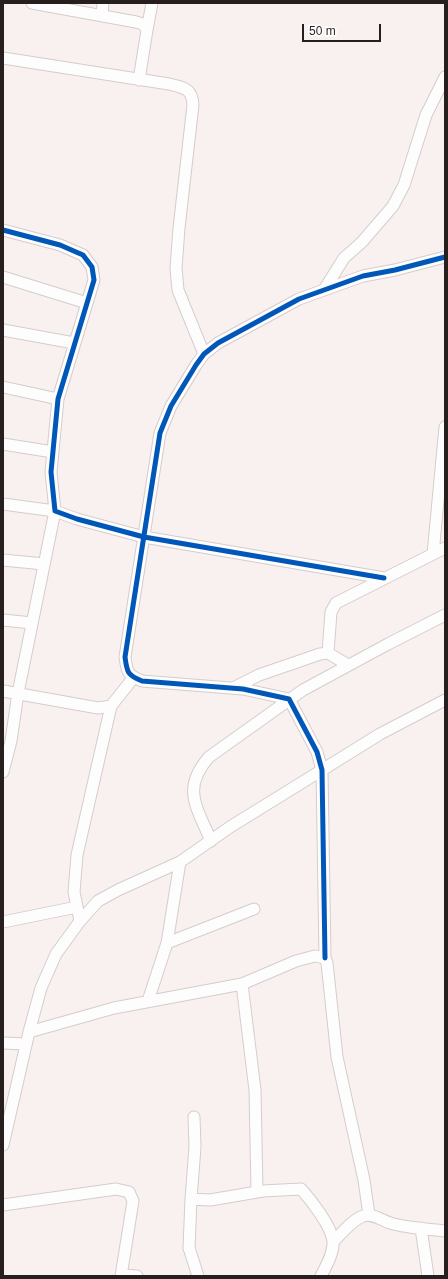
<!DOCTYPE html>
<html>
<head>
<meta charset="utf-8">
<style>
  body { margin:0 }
  #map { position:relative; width:448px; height:1279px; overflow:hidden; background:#f8f1f0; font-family:Arial,sans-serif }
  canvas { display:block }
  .frame { position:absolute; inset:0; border:4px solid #261f1e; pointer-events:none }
  .scale { position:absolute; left:302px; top:24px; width:79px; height:18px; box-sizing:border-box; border:2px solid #261f1e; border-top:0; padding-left:5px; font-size:12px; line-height:14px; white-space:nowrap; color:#261f1e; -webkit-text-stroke:3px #fff; paint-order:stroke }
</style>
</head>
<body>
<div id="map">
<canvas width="448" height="1279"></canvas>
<div class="frame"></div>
<div class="scale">50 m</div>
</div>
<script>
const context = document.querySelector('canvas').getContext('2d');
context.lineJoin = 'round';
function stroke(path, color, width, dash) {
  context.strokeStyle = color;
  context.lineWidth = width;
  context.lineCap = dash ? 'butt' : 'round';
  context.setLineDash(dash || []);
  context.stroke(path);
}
const minor = new Path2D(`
  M32 3 136 22 143 24 147 30 139 80
  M102 15 103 3
  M147 30 152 3
  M3 58 169 84C184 88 192 88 193 105L179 228 176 268 178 290 204 354
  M3 230 60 245 83 255 92 267 94 280 58 399 51 472 55 511 77 519 144 537 384 578
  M3 277 87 303
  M324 290 344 258 362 242 393 206 404 185 426 115 445 77
  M3 330 74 343
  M3 387 58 399
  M3 444 53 452
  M3 504 55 511 18 693 11 741 3 772
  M433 554 445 427
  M3 560 44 564
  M3 620 32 623
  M328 653 331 612 336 603 445 548
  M233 688 259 675 320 654 328 653 348 665
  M3 691 98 708 111 706 134 677
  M211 841C197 807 181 789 209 757L303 690 388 644 445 615
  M80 921 74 892 77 855 111 706
  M3 922 77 907
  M167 943 254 909
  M325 958 322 770 317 752 289 699 243 689 142 681C127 675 127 672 125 657L160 433 171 406 196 365 204 354 218 343 299 299 363 276 395 270 445 257
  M242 984 255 1090 257 1192
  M148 1001 167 943 180 862
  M29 1032 114 1008 242 984 296 961 315 956 325 958 327 963 337 1057 364 1180 369 1215
  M3 1043 26 1044
  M194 1117 195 1147 191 1199 189 1248 198 1276
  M3 1145 29 1032 41 988 56 954 80 921 98 901 118 890 180 862 230 827 306 780 380 734 445 700
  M191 1199 210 1200 263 1191 301 1189C312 1201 331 1226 333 1241 334 1253 326 1266 321 1276
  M3 1205 116 1189 129 1192 133 1201 121 1276
  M421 1228 428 1276
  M333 1242C341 1234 352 1220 363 1216 373 1213 381 1220 390 1223 407 1228 427 1229 445 1231
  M121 1275 137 1276`);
stroke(minor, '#d4cdcc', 13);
stroke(minor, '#fefdfd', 11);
stroke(new Path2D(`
  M3 230 60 245 83 255 92 267 94 280 58 399 51 472 55 511 77 519 144 537 384 578
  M325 958 322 770 317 752 289 699 243 689 142 681C127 675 127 672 125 657L160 433 171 406 196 365 204 354 218 343 299 299 363 276 395 270 445 257`), '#0057b8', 5);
</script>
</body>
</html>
